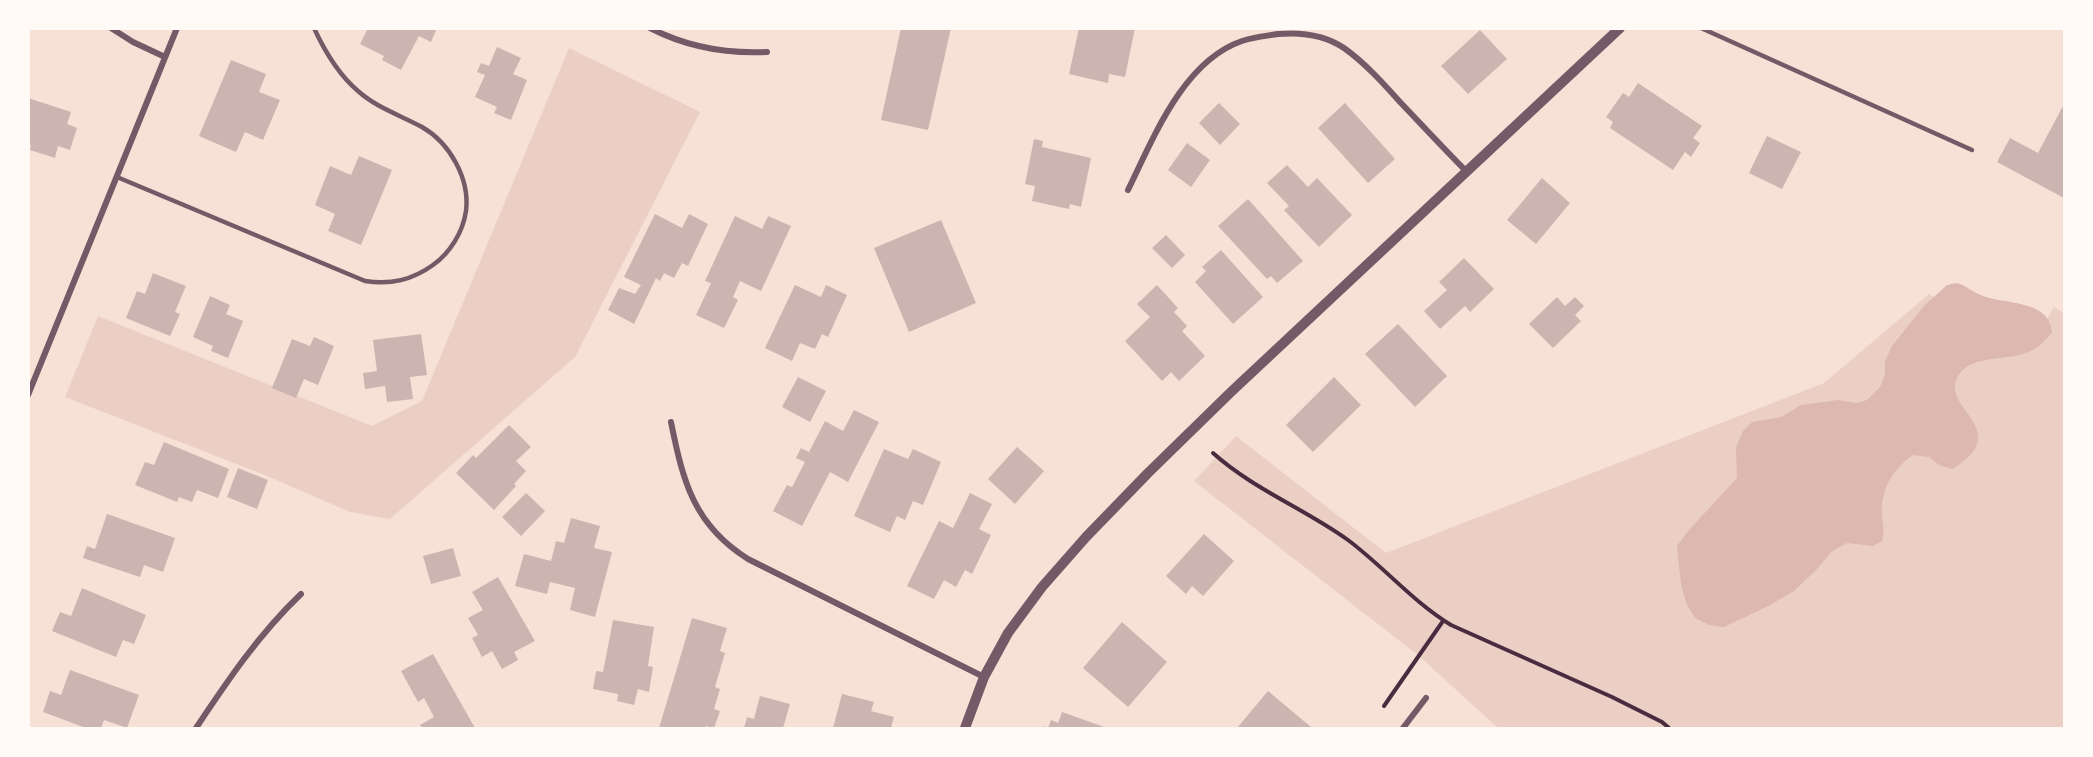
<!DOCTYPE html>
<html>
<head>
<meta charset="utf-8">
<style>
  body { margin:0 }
  #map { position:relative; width:2093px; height:757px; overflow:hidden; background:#f7e1d7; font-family:"Times New Roman",serif }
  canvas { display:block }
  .frame { position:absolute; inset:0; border:30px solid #fffaf5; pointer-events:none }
</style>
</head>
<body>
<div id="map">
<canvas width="2093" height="757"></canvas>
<div class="frame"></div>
</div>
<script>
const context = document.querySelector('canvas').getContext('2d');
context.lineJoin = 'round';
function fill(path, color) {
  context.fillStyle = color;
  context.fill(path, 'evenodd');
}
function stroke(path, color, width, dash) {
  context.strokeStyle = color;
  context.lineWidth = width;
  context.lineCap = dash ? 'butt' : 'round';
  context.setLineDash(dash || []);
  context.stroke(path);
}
fill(new Path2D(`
  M569 48 700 112 575 357 390 519 350 512 267 476 65 397 98 316 372 426 422 401Z
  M1929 294 2029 350 2054 307 2064 313V728H1498L1419 656 1194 481 1236 436 1386 553 1824 383Z`), '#ebcfc5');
fill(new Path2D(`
  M1956 283C1967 285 1974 294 1986 297 2008 304 2051 301 2052 333 2045 340 2039 347 2031 351 2010 362 1972 353 1958 376 1939 409 2016 429 1953 469L1939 465 1929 457 1913 455C1892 470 1880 490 1882 517 1883 527 1885 531 1882 541L1873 546 1847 543 1831 552 1817 569 1794 591 1768 606 1724 627 1709 625 1695 618 1687 605 1681 585 1677 546 1689 530 1737 478 1736 447 1743 431 1752 422 1781 417 1801 405 1838 400 1856 403 1867 400 1880 387 1885 374V361L1892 346 1924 306 1947 285Z`), '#dcb8b0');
fill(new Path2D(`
  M368 28H437L431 42 419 36 401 70 382 60 384 56 360 44Z
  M901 28H951L928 130 881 120Z
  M1079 28H1135L1125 77 1109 74 1108 83 1069 74Z
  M1480 30 1507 59 1468 94 1441 66Z
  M497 47 521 58 513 74 527 80 511 120 494 113 497 107 475 97 485 75 477 72 481 63 489 66Z
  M231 60 266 74 259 92 280 100 263 140 245 132 236 152 199 136Z
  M1638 83 1702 126 1693 138 1700 143 1691 157 1685 152 1673 170 1610 128 1613 122 1606 117 1623 93 1629 97Z
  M28 98 71 112 67 124 77 128 70 150 58 146 55 158 30 150 31 145 28 144Z
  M1219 103 1240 124 1220 145 1199 123Z
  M1345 103 1395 159 1368 183 1318 128Z
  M2064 104V198L1997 162 2010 138 2038 153Z
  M1767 136 1801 152 1782 189 1749 173Z
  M1034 139 1043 141 1042 147 1091 158 1081 207 1070 204 1069 209 1032 201 1035 186 1025 184Z
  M1187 143 1210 160 1191 187 1168 170Z
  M359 156 392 170 361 245 328 231 335 214 315 205 330 166 351 175Z
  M1287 165 1308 187 1317 178 1352 215 1319 247 1284 210 1289 206 1267 183Z
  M1542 178 1570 203 1536 244 1507 220Z
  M1248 199 1303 261 1277 283 1271 276 1267 279 1218 226Z
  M655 214 682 228 689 214 708 224 688 266 682 263 674 278 664 273 660 281 656 278 634 324 608 310 619 288 635 294 641 285 624 277Z
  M735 216 762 229 768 216 791 226 761 291 740 281 733 297 738 300 724 328 696 315 711 283 705 281Z
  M941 220 976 303 909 332 874 248Z
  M1166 235 1185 255 1172 268 1152 248Z
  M1221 250 1263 297 1233 324 1195 282 1206 271 1202 267Z
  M1464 258 1494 289 1470 312 1465 306 1440 329 1424 311 1447 290 1439 282Z
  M153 273 186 286 175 312 180 314 170 336 126 318 137 291 145 294Z
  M795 285 821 297 826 285 847 295 828 337 822 334 815 349 800 343 792 361 765 348Z
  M1157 285 1178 308 1174 312 1187 326 1182 331 1205 356 1179 381 1171 372 1162 381 1125 341 1150 317 1137 304Z
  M210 296 230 305 226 314 243 321 228 358 211 351 213 346 193 337Z
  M1557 297 1565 306 1575 297 1584 306 1575 315 1581 321 1553 348 1529 324Z
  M1398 324 1447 376 1415 407 1365 354Z
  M421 334 427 375 410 377 413 399 387 402 385 386 365 389 363 373 377 371 373 340Z
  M314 337 334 346 318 385 304 379 296 398 272 388 292 339 310 346Z
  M798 377 826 391 810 422 782 407Z
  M1334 377 1361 405 1313 452 1286 425Z
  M854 410 879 422 848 482 830 472 802 526 773 511 787 485 792 487 805 462 796 458 801 448 809 452 825 421 843 431Z
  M509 425 531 447 516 461 526 471 514 484 516 486 494 510 456 473 473 455 476 458Z
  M164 442 229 469 218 498 197 490 192 502 179 497 177 502 135 485 145 462 154 465Z
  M1017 447 1044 471 1015 504 988 479Z
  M884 449 908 459 913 449 941 462 923 505 913 501 905 520 897 516 890 532 854 516Z
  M238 468 268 480 257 509 227 497Z
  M526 493 545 511 521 536 502 517Z
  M970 493 992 504 979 529 991 535 972 574 965 570 956 587 944 580 934 599 907 586 939 521 953 528Z
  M107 514 175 538 163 572 144 565 140 577 83 558 87 546 95 549Z
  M571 518 600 526 594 548 612 552 595 617 570 610 575 588 550 582 547 594 515 586 524 554 551 561 556 541 564 543Z
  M1204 534 1234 561 1203 596 1192 586 1186 594 1166 576Z
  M453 548 461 576 431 584 423 556Z
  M498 577 535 641 514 652 518 660 502 669 492 651 482 657 472 638 478 635 468 618 483 610 472 592Z
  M82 588 146 615 134 644 123 640 116 657 52 631 60 612 71 616Z
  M692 618 727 628 720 651 725 653 715 687 720 689 714 709 720 711 714 728 706 726 705 728H659Z
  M613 620 654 627 648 666 653 667 649 692 638 689 634 705 617 701 618 694 593 689 596 671 603 672Z
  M1122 622 1167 662 1128 707 1083 668Z
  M433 654 475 728H422L420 725 434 717 424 698 418 702 401 671Z
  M70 670 139 695 127 728 104 720 101 728H86L43 712 50 691 61 695Z
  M1268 691 1311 727 1310 728H1237Z
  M842 694 874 702 871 711 894 717 891 728H833Z
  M760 696 790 704 783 728H744L747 717 754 719Z
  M1062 712 1107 728H1043V726L1048 728 1051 720 1058 723Z`), '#ccb4b1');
stroke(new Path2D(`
  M1213 453C1253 489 1305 509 1348 540 1384 567 1413 602 1451 625L1612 697 1662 722 1669 728
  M1384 706 1443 621`), '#4a2c40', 4);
stroke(new Path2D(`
  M1701 28 1972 150
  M117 177 365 281C391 285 412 280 433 265 450 253 463 232 466 211 470 179 450 143 422 127 400 115 377 108 358 91 338 74 325 52 314 28`), '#755966', 4.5);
stroke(new Path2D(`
  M111 28 133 42 165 57
  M650 28C687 47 726 54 767 52
  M1128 190C1153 139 1183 61 1242 41 1254 37 1266 36 1278 34 1301 32 1325 35 1344 48 1365 63 1383 83 1400 102 1422 125 1444 149 1467 172
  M28 395 177 28
  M671 422C683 482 694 525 748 559L984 677
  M196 728C228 680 259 634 301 594
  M1403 728 1426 698`), '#755966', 6);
stroke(new Path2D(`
  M965 728 984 677 1008 633 1042 587 1086 537 1148 473 1232 391 1620 28`), '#755966', 10);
</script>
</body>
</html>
